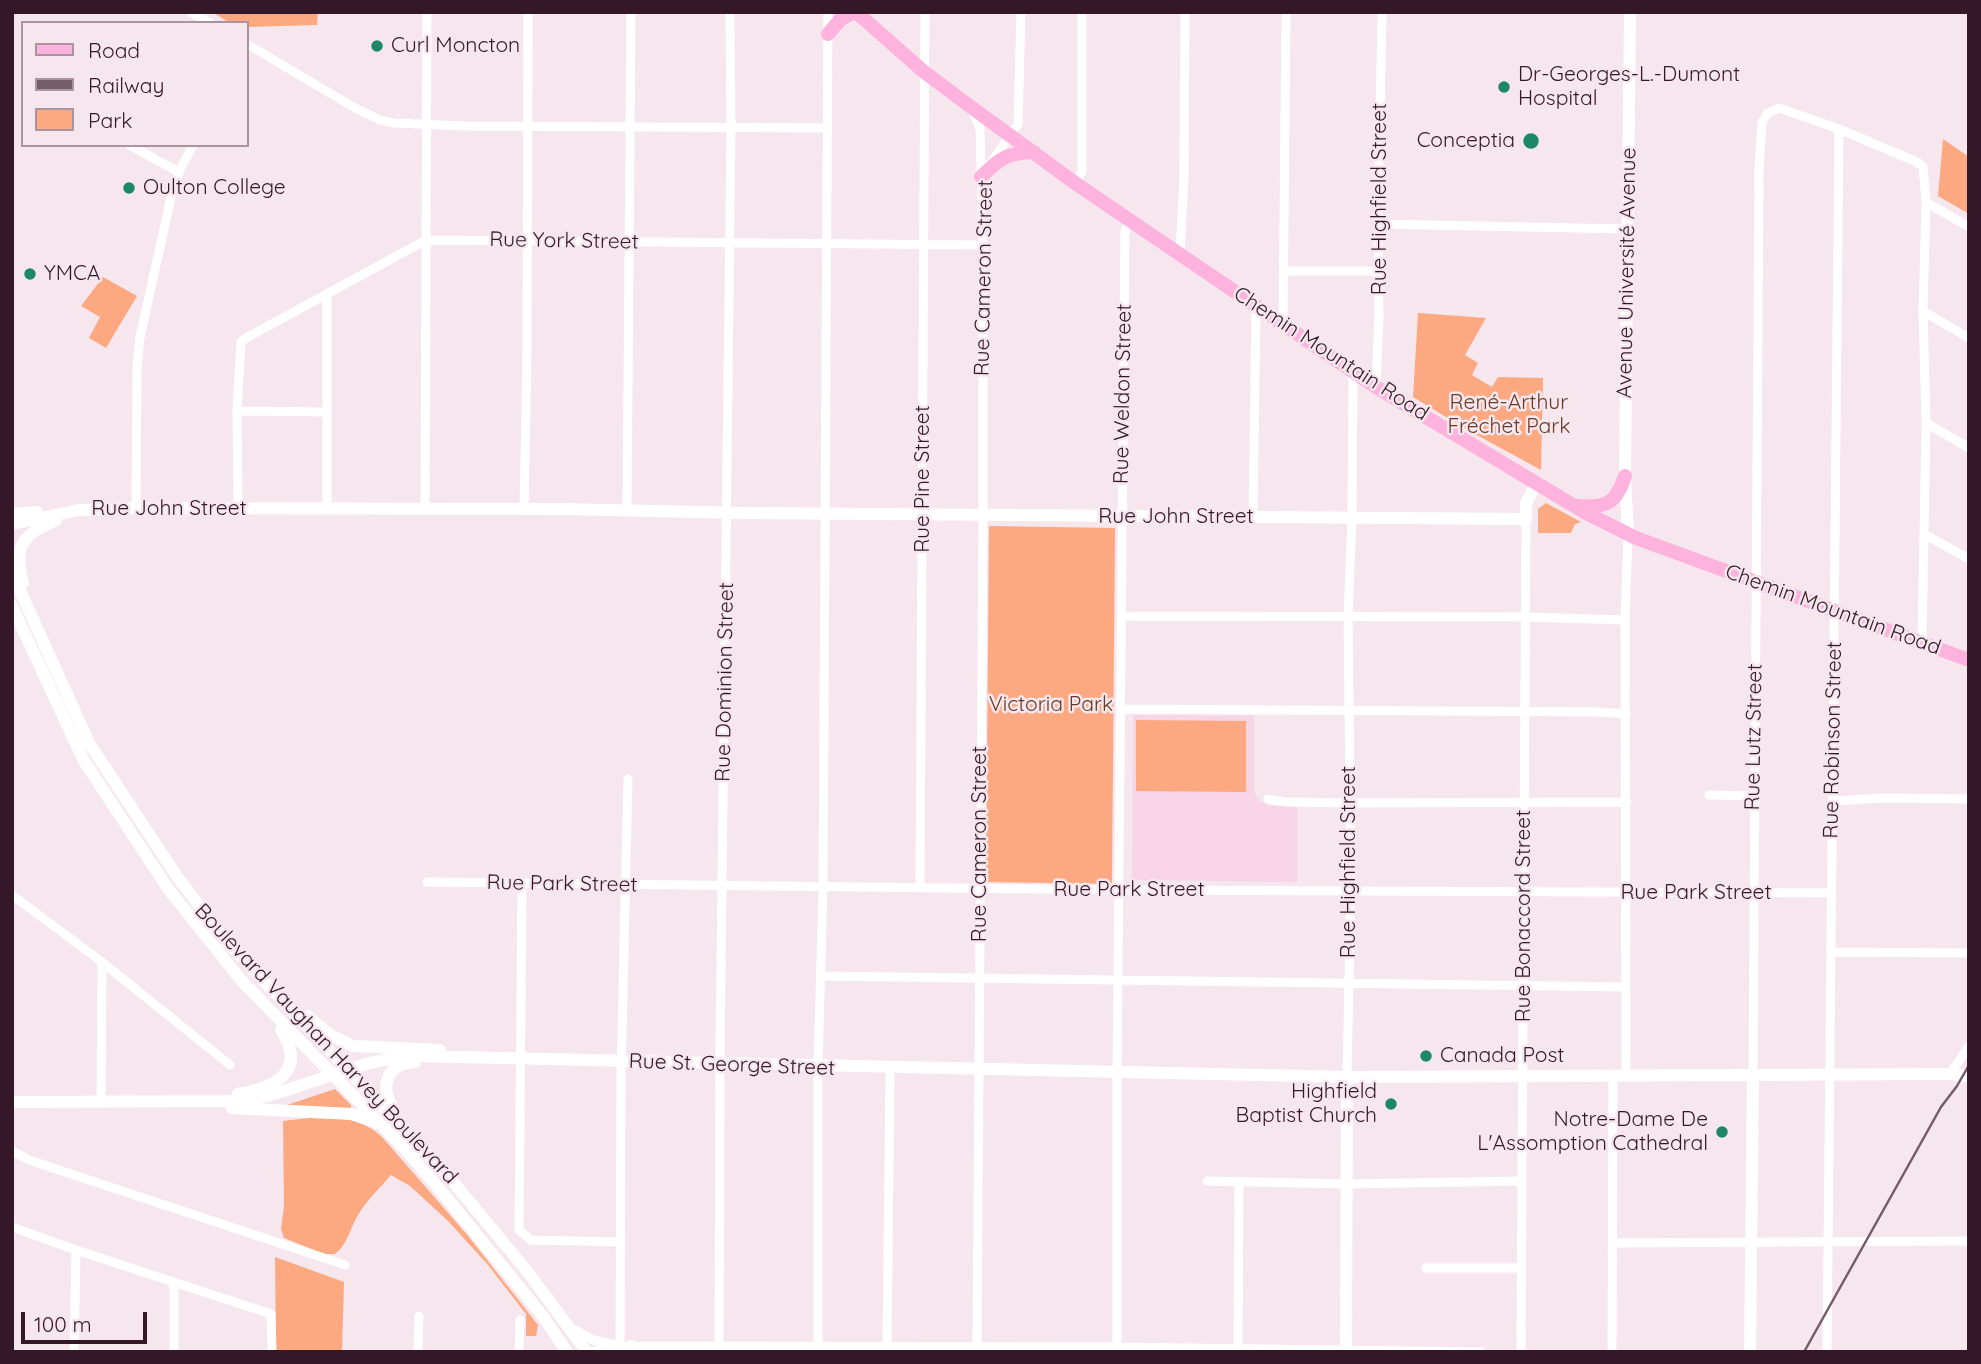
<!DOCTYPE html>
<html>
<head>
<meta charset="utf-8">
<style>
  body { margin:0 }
  #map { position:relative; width:1981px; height:1364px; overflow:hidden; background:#f6e6ee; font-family:Quicksand,sans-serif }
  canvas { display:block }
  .frame { position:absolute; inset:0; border:14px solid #351828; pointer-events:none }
  .legend { position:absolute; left:21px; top:21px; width:228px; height:126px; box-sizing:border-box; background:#f6e6ee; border:2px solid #a9949f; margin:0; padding:9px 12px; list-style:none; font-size:21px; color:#351828 }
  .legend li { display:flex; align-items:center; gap:14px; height:35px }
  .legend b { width:35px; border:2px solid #a9949f }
  .scale { position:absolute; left:21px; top:1312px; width:126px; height:32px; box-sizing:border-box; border:4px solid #351828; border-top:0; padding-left:9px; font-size:21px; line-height:24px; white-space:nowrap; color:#351828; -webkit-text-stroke:5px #f6e6ee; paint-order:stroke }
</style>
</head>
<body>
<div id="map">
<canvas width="1981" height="1364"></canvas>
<div class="frame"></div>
<ul class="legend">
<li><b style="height:9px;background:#feb3df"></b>Road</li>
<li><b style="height:9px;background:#755c69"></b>Railway</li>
<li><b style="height:19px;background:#fca982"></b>Park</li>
</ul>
<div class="scale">100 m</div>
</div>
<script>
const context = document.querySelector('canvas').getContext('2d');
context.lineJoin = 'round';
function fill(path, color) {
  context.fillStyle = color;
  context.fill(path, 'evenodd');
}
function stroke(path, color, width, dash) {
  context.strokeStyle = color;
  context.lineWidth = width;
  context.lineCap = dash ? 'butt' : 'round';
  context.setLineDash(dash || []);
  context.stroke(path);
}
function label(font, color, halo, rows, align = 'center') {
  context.font = font + ' Quicksand,sans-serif';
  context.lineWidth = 5;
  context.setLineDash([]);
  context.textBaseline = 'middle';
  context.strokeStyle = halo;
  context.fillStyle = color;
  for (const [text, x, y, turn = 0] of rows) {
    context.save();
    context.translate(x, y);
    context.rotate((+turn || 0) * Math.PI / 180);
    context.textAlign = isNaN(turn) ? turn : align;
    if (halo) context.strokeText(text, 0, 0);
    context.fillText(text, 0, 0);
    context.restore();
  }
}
fill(new Path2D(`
  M1133 715 1254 716V791L1256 796 1259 801 1270 806H1297V882L1132 880Z`), '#f7d4e6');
fill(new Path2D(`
  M212 12H318L317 25 247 27V23H230Z
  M1943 139 1969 157V214L1938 196Z
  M103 277 137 296 106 348 89 338 100 317 81 306Z
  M1418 313 1486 318 1465 355 1478 363 1472 375 1492 387 1498 377 1543 378 1541 470 1464 428 1413 397Z
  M1546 503 1581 522 1575 524 1571 533H1538V509Z
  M989 526 1115 528 1112 884 986 882Z
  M1136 720 1246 721V792L1136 791Z
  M335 1089 351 1105V1109L287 1105Z
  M309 1118C339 1119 359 1115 383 1138L469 1237 538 1325 536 1336H526V1314L488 1265 448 1221 410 1186 391 1175C380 1188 367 1200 358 1215 350 1228 348 1244 335 1254H324L284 1238 281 1229 284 1206 283 1121Z
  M275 1257 344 1282 342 1352H276Z`), '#fca982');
stroke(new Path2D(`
  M191 12 210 23
  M247 44 355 108 380 120 394 123 465 126 828 128
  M972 110 980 128 983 245V515L977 1352
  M129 145 179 172
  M989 165 1018 124 1021 12
  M1075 183 1082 172V12
  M1926 202 1969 227
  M1378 224 1628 229
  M1180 253 1184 177 1185 12
  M1285 271H1379
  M1923 311 1969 338
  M1283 324 1286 12
  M1376 387 1379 317 1378 224 1382 12
  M237 411 327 412
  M1926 423 1969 448
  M136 508 137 368 140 337 172 193 179 172 193 145
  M238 509 237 411 241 342 246 338 426 240 983 245
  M327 510V295
  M425 510 427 12
  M524 510 527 353 528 12
  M627 510 631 12
  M1253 517 1256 306
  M1924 534 1969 559
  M1121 616 1526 617 1625 620
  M1121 709 1599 712 1626 714
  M1709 795 1753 796
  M1268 799 1285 802 1349 803 1627 802
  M1834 801 1883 798 1969 799
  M427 882 1119 890 1831 893
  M522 884 519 1230 531 1240 620 1242
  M920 887 925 12
  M12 895 102 962 230 1065
  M1832 952 1969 953
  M822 976 1624 987
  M1753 1074 1759 169 1762 122 1768 113 1779 108 1839 129 1917 162 1923 167 1926 202 1923 311 1926 423 1922 642
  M1950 1074 1969 1046
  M1626 1075 1625 620 1628 535
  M1347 1077 1351 883 1348 616 1352 519 1353 371
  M101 1102 102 962
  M12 1151 29 1160 345 1265
  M1207 1181 1346 1184 1522 1181
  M12 1227 76 1250 271 1314 272 1352
  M1614 1243 1969 1241
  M1426 1268H1521
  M573 1329 593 1340 620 1346 1117 1347 1481 1352
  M620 1346 621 1073 628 779
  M887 1347 890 1069
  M74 1352 76 1250
  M174 1352V1282
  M418 1352 419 1316
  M519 1352 520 1320
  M591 1352 615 1347
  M719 1352 720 1054 731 128 730 12
  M818 1352V1067L823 887 828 12
  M1117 1352V1073L1125 231 1130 220
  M1238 1352 1239 1182
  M1521 1352 1526 519
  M1612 1352 1613 1075
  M1827 1352 1839 129`), '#fff', 9);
stroke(new Path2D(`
  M12 514 37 512
  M12 524 79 510 136 508 563 509 745 513 1526 519V503L1537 483
  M1628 535 1625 476 1630 12
  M12 573 89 743 176 875 225 940 454 1183 527 1271 587 1352
  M23 583C13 544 23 535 56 520
  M12 606 84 761 169 890 241 980 407 1151 446 1197 542 1315 567 1352
  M308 1016 330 1035 353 1046 440 1050
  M238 1094C275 1088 308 1071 281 1030
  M12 1102 242 1101C300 1092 353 1060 412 1056L1347 1077 1950 1074 1969 1076
  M232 1108 352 1114 376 1123
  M395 1111C379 1088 385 1064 415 1062
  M625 1352 631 1346
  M1346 1352 1347 1077
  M1750 1352 1753 1074`), '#fff', 12);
stroke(new Path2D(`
  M856 12 923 71 971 107 1075 183 1256 306 1376 387 1586 513 1636 538 1969 660
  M828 34 840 20 854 12
  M981 177C1000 158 1007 153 1034 152
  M1577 506C1606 508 1616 504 1625 476`), '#feb3df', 14);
stroke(new Path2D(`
  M1804 1352 1941 1107 1957 1086 1969 1065`), '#755c69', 2.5);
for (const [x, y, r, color] of [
  [377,46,7,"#1d8866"],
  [1504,87,7,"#1d8866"],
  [1531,141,9,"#1d8866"],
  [129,188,7,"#1d8866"],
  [30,274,7,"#1d8866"],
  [1426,1056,7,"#1d8866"],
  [1391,1104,7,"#1d8866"],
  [1722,1132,7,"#1d8866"]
]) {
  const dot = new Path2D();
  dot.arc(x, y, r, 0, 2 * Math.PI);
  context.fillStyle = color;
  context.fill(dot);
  stroke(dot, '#f6e6ee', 2.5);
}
label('21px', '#351828', '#f6e6ee', [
  ["Curl Moncton",391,46],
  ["Dr-Georges-L.-Dumont",1518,75],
  ["Hospital",1518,99],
  ["Conceptia",1515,141,"right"],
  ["Oulton College",143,188],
  ["YMCA",44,274],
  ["Canada Post",1440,1056],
  ["Highfield",1377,1092,"right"],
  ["Baptist Church",1377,1116,"right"],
  ["Notre-Dame De",1708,1120,"right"],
  ["L'Assomption Cathedral",1708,1144,"right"]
], 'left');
label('21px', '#351828', '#f6e6ee', [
  ["Rue Highfield Street",1380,199,-90],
  ["Rue York Street",564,241,1],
  ["Avenue Université Avenue",1627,273,-89],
  ["Rue Cameron Street",984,278,-89],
  ["Chemin Mountain Road",1331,354,33],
  ["Rue Weldon Street",1123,394,-89],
  ["Rue Pine Street",923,479,-90],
  ["Rue John Street",169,509],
  ["Rue John Street",1176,517],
  ["Chemin Mountain Road",1833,610,20],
  ["Rue Dominion Street",725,682,-89],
  ["Rue Lutz Street",1754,737,-89],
  ["Rue Robinson Street",1833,740,-89],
  ["Rue Cameron Street",980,844,-90],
  ["Rue Highfield Street",1349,862,-90],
  ["Rue Park Street",562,884,1],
  ["Rue Park Street",1129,890],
  ["Rue Park Street",1696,893],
  ["Rue Bonaccord Street",1524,916,-90],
  ["Boulevard Vaughan Harvey Boulevard",326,1044,47],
  ["Rue St. George Street",732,1065,2]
]);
label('21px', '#6a3922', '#f6e6ee', [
  ["René-Arthur",1509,403],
  ["Fréchet Park",1509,427],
  ["Victoria Park",1051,705]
]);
</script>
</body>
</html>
